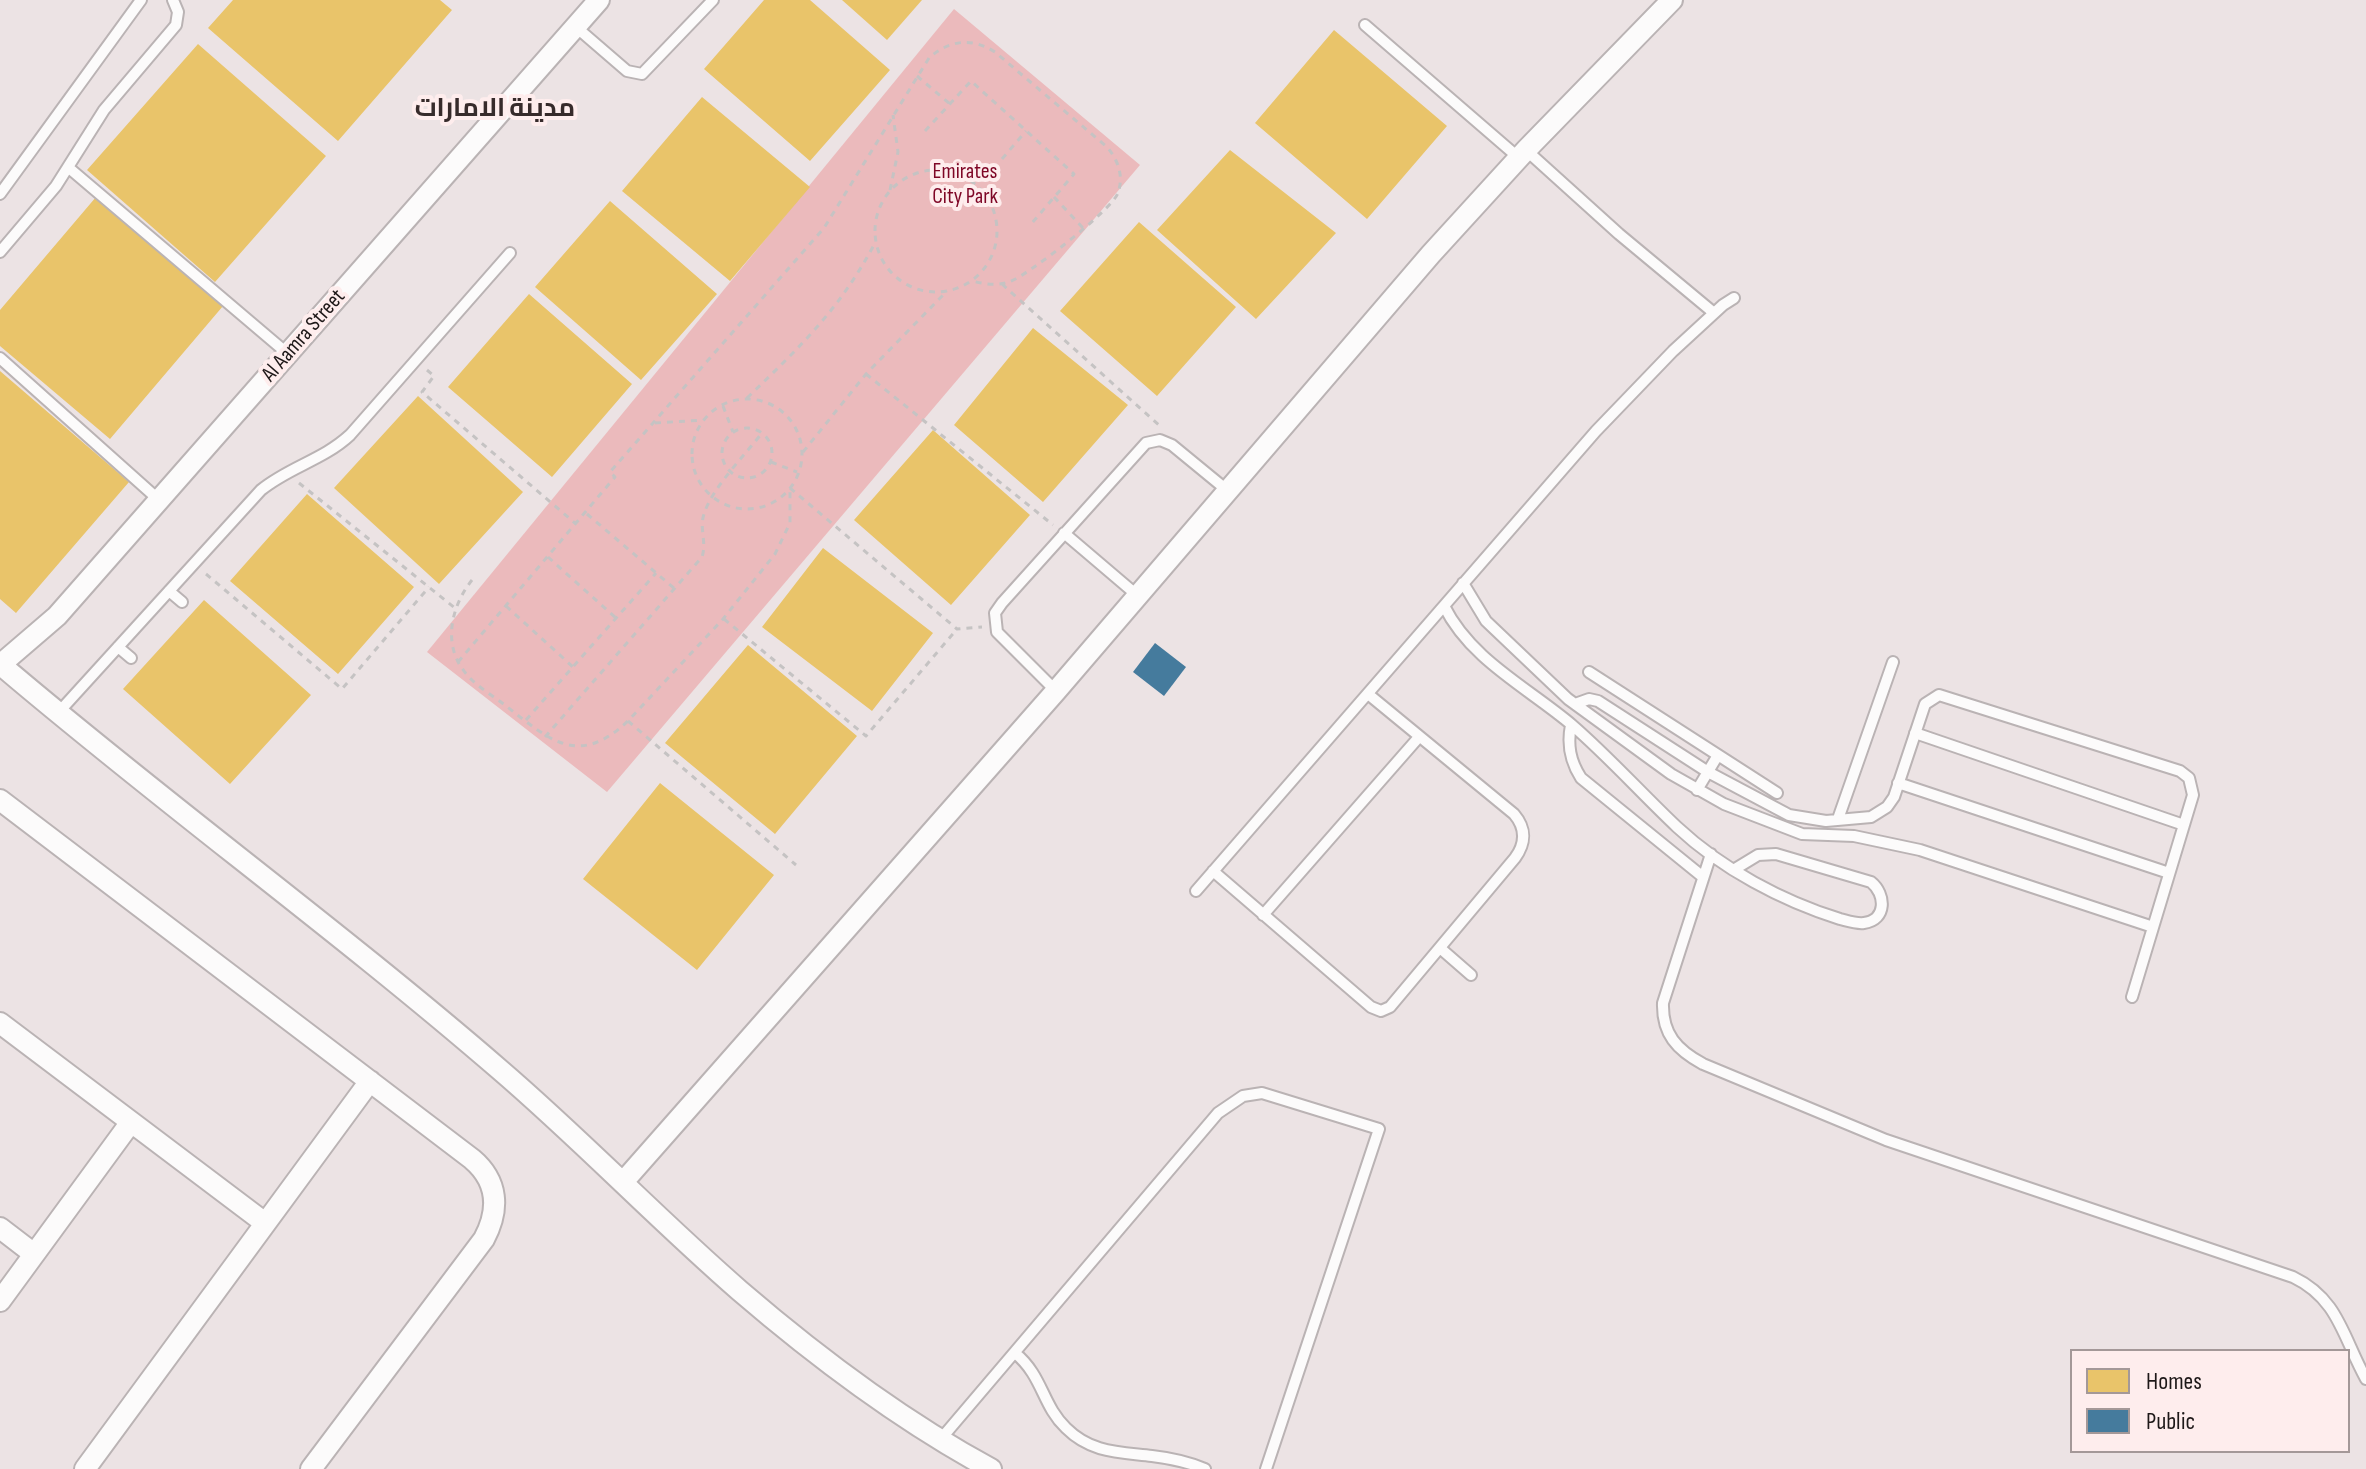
<!DOCTYPE html>
<html>
<head>
<meta charset="utf-8">
<style>
  body { margin:0 }
  #map { position:relative; width:2366px; height:1469px; overflow:hidden; background:#ece3e4; font-family:"Sofia Sans Condensed",sans-serif }
  canvas { display:block }
  .legend { position:absolute; left:2070px; top:1349px; width:280px; height:104px; box-sizing:border-box; background:#feeded; border:2px solid #a49898; margin:0; padding:10px 14px; list-style:none; font-size:24px; color:#1e1818 }
  .legend li { display:flex; align-items:center; gap:16px; height:40px }
  .legend b { width:40px; border:2px solid #a49898 }
</style>
</head>
<body>
<div id="map">
<canvas width="2366" height="1469"></canvas>
<ul class="legend">
<li><b style="height:22px;background:#e9c46a"></b>Homes</li>
<li><b style="height:22px;background:#457b9d"></b>Public</li>
</ul>
</div>
<script>
const context = document.querySelector('canvas').getContext('2d');
context.lineJoin = 'round';
function fill(path, color) {
  context.fillStyle = color;
  context.fill(path, 'evenodd');
}
function stroke(path, color, width, dash) {
  context.strokeStyle = color;
  context.lineWidth = width;
  context.lineCap = dash ? 'butt' : 'round';
  context.setLineDash(dash || []);
  context.stroke(path);
}
function label(font, color, halo, rows, align = 'center') {
  context.font = font + ' "Sofia Sans Condensed",Cairo,sans-serif';
  context.lineWidth = 8;
  context.setLineDash([]);
  context.textBaseline = 'middle';
  context.strokeStyle = halo;
  context.fillStyle = color;
  for (const [text, x, y, turn = 0] of rows) {
    context.save();
    context.translate(x, y);
    context.rotate((+turn || 0) * Math.PI / 180);
    context.textAlign = isNaN(turn) ? turn : align;
    if (halo) context.strokeText(text, 0, 0);
    context.fillText(text, 0, 0);
    context.restore();
  }
}
fill(new Path2D(`
  M954 9 1140 165 607 792 427 652Z`), '#ebbabc');
fill(new Path2D(`
  M233 0H440L452 10 338 141 208 28Z
  M764 0H810L890 70 810 161 704 69Z
  M842 0H922L887 40Z
  M1334 30 1447 126 1367 219 1255 123Z
  M198 44 326 156 215 282 87 170Z
  M702 97 810 187 730 281 622 191Z
  M1230 150 1336 233 1256 319 1157 230Z
  M96 197 223 306 110 439 0 346V310Z
  M610 201 717 294 641 380 535 287Z
  M1139 222 1236 307 1157 396 1060 311Z
  M529 294 632 384 552 477 448 387Z
  M1033 328 1128 405 1043 502 954 425Z
  M0 371 129 482 16 613 0 599Z
  M418 396 523 492 439 584 334 488Z
  M933 430 1030 515 951 605 854 520Z
  M307 494 414 587 338 674 230 581Z
  M823 548 933 633 872 711 762 627Z
  M204 600 311 695 230 784 123 689Z
  M748 645 857 736 775 834 665 743Z
  M660 783 774 875 697 970 583 879Z`), '#e9c46a');
fill(new Path2D(`
  M1155 643 1186 667 1164 696 1133 672Z`), '#457b9d');
const service = new Path2D(`
  M1365 25 1519 158
  M576 27 627 71 642 74 713 0
  M1526 150 1619 234 1714 313
  M69 168 288 354
  M0 194 141 0
  M0 252 56 186 104 110 176 25 178 12 173 0
  M0 358 159 500
  M1064 533 1138 596
  M1463 583 1486 621 1568 699 1671 774 1724 804 1802 834 1854 836 1920 850 2153 927
  M169 591 182 602
  M1444 606C1471 660 1527 687 1572 725 1609 757 1641 793 1677 827 1722 869 1782 901 1840 919 1848 921 1856 924 1864 923 1887 920 1886 894 1871 882L1776 854 1758 855 1735 869
  M118 647 131 658
  M1589 672 1777 793
  M1056 691 997 632 995 613 1002 603 1146 443 1160 440 1172 445 1228 491
  M1575 704 1589 699 1598 701 1708 772 1789 815 1826 821 1871 817 1887 807 1894 797 1925 704 1939 695 2180 771 2189 778 2193 795 2132 997
  M58 713 261 490C289 467 323 460 350 435L510 253
  M1571 725C1567 745 1570 761 1581 778L1703 877
  M1915 733 2184 825
  M1898 783 2169 873
  M1697 790 1718 755
  M1838 819 1893 662
  M1711 854 1663 1003C1662 1034 1677 1050 1703 1064L1886 1140 2293 1277C2339 1299 2343 1338 2366 1379
  M1213 871 1371 1007 1381 1011 1390 1007 1515 858C1526 843 1526 828 1514 814L1368 694
  M1196 891 1596 431 1673 351 1723 305 1734 298
  M1263 915 1419 737
  M1440 948 1471 975
  M1015 1353C1043 1376 1042 1405 1066 1428 1091 1453 1119 1452 1152 1456 1170 1458 1188 1462 1205 1469
  M940 1440 1218 1113 1243 1096 1262 1093 1379 1129 1266 1469`);
const minor = new Path2D(`
  M0 664C163 803 337 929 499 1069 582 1140 657 1219 740 1291 818 1358 900 1420 991 1469
  M0 665 57 616 599 0
  M0 800 472 1159C498 1181 500 1209 484 1239L311 1469
  M0 1023 265 1223
  M624 1181 1056 691 1431 254 1526 150 1672 0
  M0 1228 34 1254
  M0 1301 131 1122
  M85 1469 370 1081`);
stroke(service, '#bab3b4', 14);
stroke(minor, '#bab3b4', 24);
stroke(new Path2D(`
  M917 76 950 104
  M925 131 971 81 1074 174 1032 223
  M1002 159 1026 131
  M875 231a61 61 0 1 1 122 0a61 61 0 1 1-122 0Z
  M890 190 898 152 893 115
  M1054 197 1083 228
  M1002 284 1160 426
  M427 370 434 376 422 392 576 524
  M866 374 1053 525
  M747 398C801 346 841 308 876 241
  M692 454a55 55 0 1 1 110 0a55 55 0 1 1-110 0Z
  M723 406 733 432
  M655 423 703 420
  M722 453a25 25 0 1 1 50 0a25 25 0 1 1-50 0Z
  M803 452 866 374 947 291
  M771 462 797 472
  M299 483 455 608
  M790 488 957 629 982 627
  M587 514 675 589
  M548 557 616 618
  M206 574 342 689 429 587
  M472 580C452 605 442 643 464 671 474 685 492 695 506 706 550 740 578 768 628 721L723 619 775 554 790 523V488
  M506 606 573 667
  M724 619 866 736 957 629
  M458 662 615 477 610 472 824 228 929 58C949 40 972 37 995 52L1107 147C1118 160 1124 176 1118 193 1112 210 1027 276 1009 282 996 286 984 284 972 281
  M526 720 656 573
  M628 721 796 865
  M545 737 702 557C707 542 699 528 704 514 712 488 745 455 762 433`), '#c5c3c3', 3, [6, 6]);
stroke(service, '#fcfbfb', 10);
stroke(minor, '#fcfbfb', 20);
label('22px', '#7e0626', '#feeded', [
  ["Emirates",965,172],
  ["City Park",965,197]
]);
label('22px', '#1e1818', '#feeded', [
  ["Al Aamra Street",304,336,-49]
]);
label('bold 26px', '#372b2b', '#feeded', [
  ["مدينة الامارات",495,109]
]);
</script>
</body>
</html>
